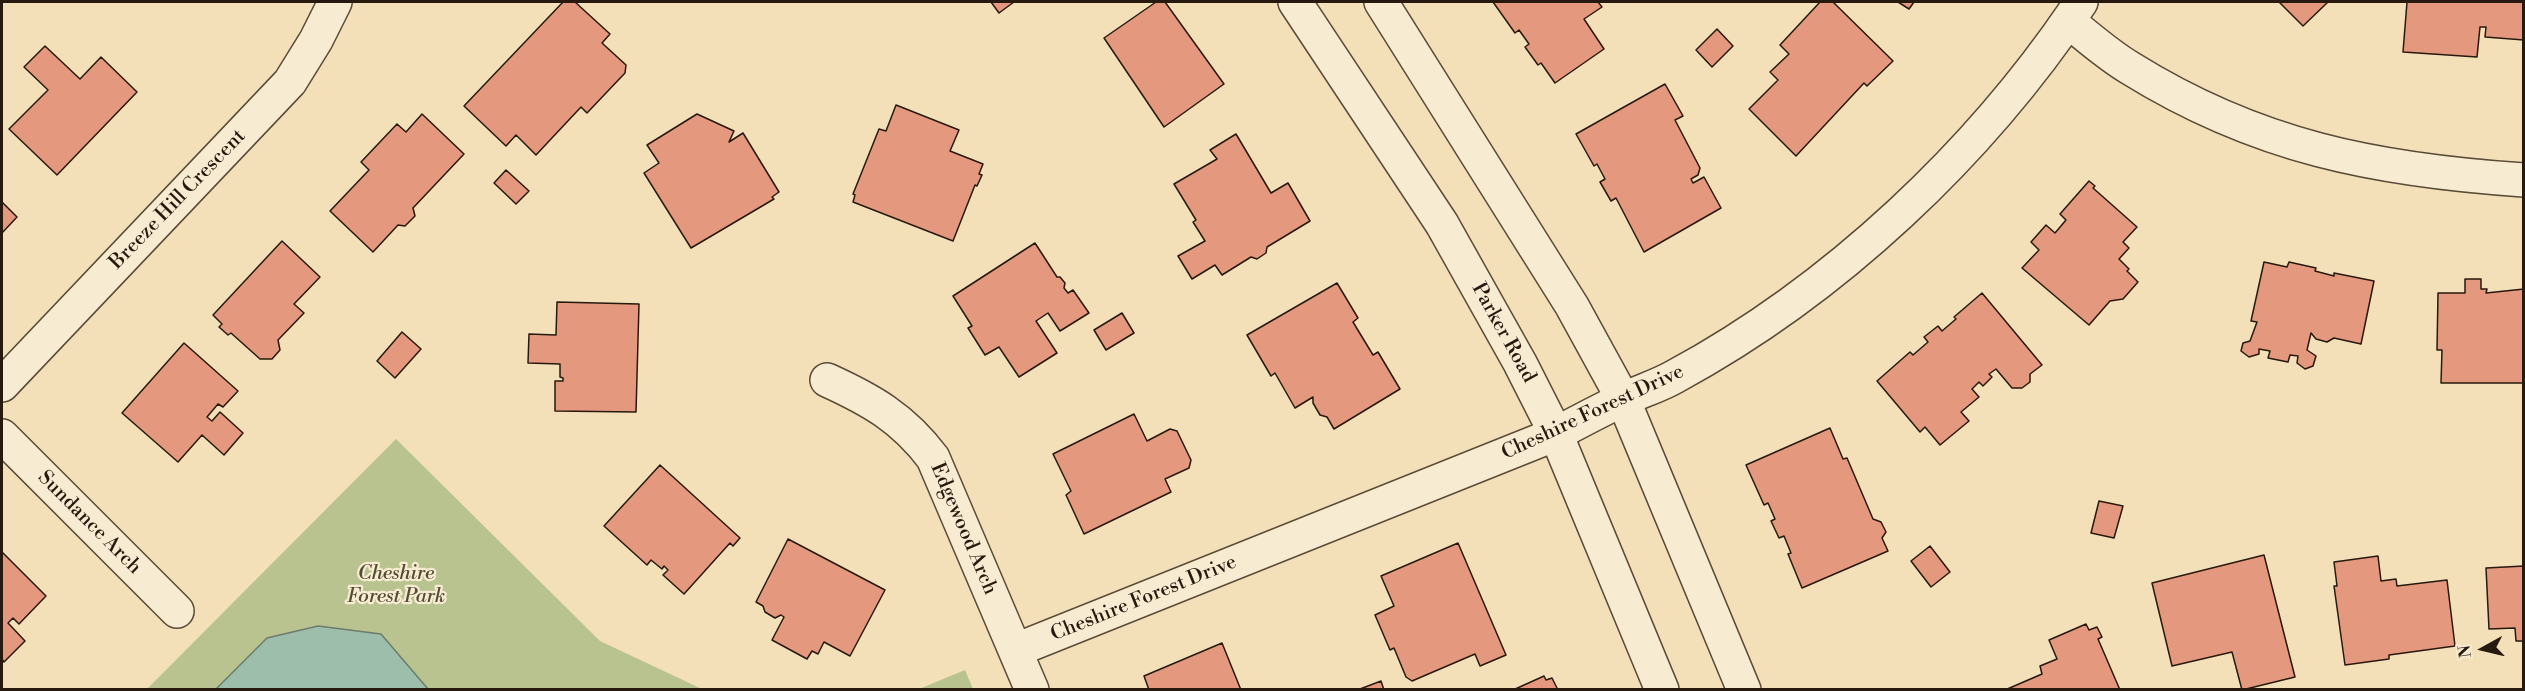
<!DOCTYPE html>
<html>
<head>
<meta charset="utf-8">
<style>
  body { margin:0 }
  #map { position:relative; width:2525px; height:691px; overflow:hidden; background:#f3e0b8; font-family:"Libre Bodoni",serif }
  canvas { display:block }
  .frame { position:absolute; inset:0; border:3px solid #27190e; pointer-events:none }
  .north { position:absolute; left:2453px; top:619px; width:60px; height:60px; -webkit-text-stroke:4px #f7ebd1; paint-order:stroke; rotate:262deg; font-size:16px; font-weight:700; line-height:24px; text-align:center; color:#27190e }
  .north::after { content:''; display:block; margin:auto; width:21px; height:27px; background:#27190e; clip-path:polygon(50% 0,100% 100%,50% 72%,0 100%) }
</style>
</head>
<body>
<div id="map">
<canvas width="2525" height="691"></canvas>
<div class="frame"></div>
<div class="north">N</div>
</div>
<script>
const context = document.querySelector('canvas').getContext('2d');
context.lineJoin = 'round';
function fill(path, color) {
  context.fillStyle = color;
  context.fill(path, 'evenodd');
}
function stroke(path, color, width, dash) {
  context.strokeStyle = color;
  context.lineWidth = width;
  context.lineCap = dash ? 'butt' : 'round';
  context.setLineDash(dash || []);
  context.stroke(path);
}
function label(font, color, halo, rows, align = 'center') {
  context.font = font + ' "Libre Bodoni",serif';
  context.lineWidth = 4.5;
  context.setLineDash([]);
  context.textBaseline = 'middle';
  context.strokeStyle = halo;
  context.fillStyle = color;
  for (const [text, x, y, turn = 0] of rows) {
    context.save();
    context.translate(x, y);
    context.rotate((+turn || 0) * Math.PI / 180);
    context.textAlign = isNaN(turn) ? turn : align;
    if (halo) context.strokeText(text, 0, 0);
    context.fillText(text, 0, 0);
    context.restore();
  }
}
fill(new Path2D(`
  M396 439 600 641 702 689 146 690Z
  M965 670 973 689H919Z`), '#b8c390');
const water = new Path2D(`
  M318 626 381 634 428 689H216L267 638Z`);
fill(water, '#9cbeaa');
stroke(water, '#6d7c6c', 1.5);
const building = new Path2D(`
  M563 2H575L610 34 602 43 626 65 625 73 587 113 581 107 536 155 516 135 506 146 464 106Z
  M991 2H1014L999 13Z
  M1156 2H1165L1224 84 1164 127 1104 38Z
  M1493 2H1598L1602 7 1584 19 1604 49 1555 83 1541 63 1538 65 1525 47 1529 44 1519 30 1515 33Z
  M1820 2H1833L1893 61 1867 86 1864 83 1796 156 1749 109 1778 80 1770 72 1789 54 1780 45Z
  M1898 2H1914L1909 9Z
  M2279 2H2328L2303 26Z
  M2407 2H2524V40L2485 37 2486 27H2480L2477 57 2403 52Z
  M1717 29 1733 46 1712 67 1696 50Z
  M45 46 80 79 101 57 137 92 57 175 9 129 48 90 24 67Z
  M1665 84 1683 116 1675 120 1700 168 1698 175 1691 179 1693 183 1704 177 1721 208 1644 252 1616 198 1611 201 1600 182 1605 179 1597 164 1594 166 1576 134Z
  M896 105 959 130 950 151 983 164 979 174 982 175 977 186 975 185 953 241 853 202 855 195 853 194 879 129 886 131Z
  M422 114 464 154 413 208 415 216 405 226 398 225 373 252 330 211 369 170 361 162 397 124 406 132Z
  M697 114 734 131 729 142 743 133 779 192 772 197 774 199 691 248 644 173 659 163 647 145Z
  M1236 134 1271 193 1288 183 1310 221 1267 247 1266 253 1257 259 1251 257 1222 275 1215 265 1192 279 1178 256 1205 241 1193 222 1196 220 1174 184 1217 159 1210 150Z
  M506 170 529 191 516 204 494 183Z
  M2089 181 2095 186 2093 188 2137 227 2123 242 2129 248 2119 259 2129 269 2127 271 2138 282 2123 299 2110 301 2089 325 2022 268 2039 250 2031 242 2046 225 2055 233 2066 220 2060 214Z
  M2 202 17 217 2 233Z
  M282 241 320 277 294 304 304 313 278 340 280 350 272 359H260L231 333 228 335 219 327 222 324 213 315Z
  M1035 243 1057 277H1060L1065 283 1064 288 1068 293 1073 290 1089 313 1060 331 1048 313 1036 321 1057 353 1019 377 999 347 985 355 968 328 972 326 953 296Z
  M2264 262 2287 267 2289 262 2316 268 2315 271 2334 276V273L2374 281 2361 344 2334 338 2327 342 2316 339 2311 333 2307 350 2316 356 2313 366 2305 369 2297 363 2298 356 2290 355 2288 362 2268 358 2270 351 2259 349V354L2249 357 2241 351 2243 343 2250 341 2257 322 2251 321Z
  M2465 279H2481V289H2487L2486 293 2524 289V383H2441L2442 350H2437L2438 293H2465Z
  M1337 283 1358 318 1353 322 1373 355 1378 352 1400 389 1334 429 1327 417 1320 415 1313 403V397L1295 408 1275 373 1271 376 1247 335Z
  M1982 293 2042 365 2030 374V382L2022 388H2012L1996 369 1989 374 1992 377 1983 386 1979 382 1972 389 1979 397 1961 412 1969 421 1940 445 1925 427 1920 432 1877 381 1910 352 1913 355 1928 342 1924 337 1938 326 1942 331 1956 319 1954 317Z
  M557 302 639 304 636 412 555 411V381H563V378L560 377V364L528 363 529 334 556 335Z
  M1122 313 1134 333 1106 350 1094 330Z
  M402 332 421 349 395 378 377 361Z
  M184 343 238 391 223 407 218 404 207 417 212 421 220 412 243 433 224 455 202 435 178 462 122 413Z
  M1134 414 1147 441 1170 429 1177 431 1191 460 1189 468 1165 479 1171 492 1084 534 1066 495 1071 491 1053 454Z
  M1830 428 1843 459 1847 458 1873 519 1881 522 1886 532 1882 538 1888 551 1802 588 1788 554 1791 553 1784 536 1779 538 1771 521 1775 519 1768 503 1764 505 1746 465Z
  M660 465 740 538 733 546 730 543 684 594 663 575 668 570 664 566 662 569 651 560 647 565 604 526Z
  M2099 501 2123 506 2114 538 2091 533Z
  M788 539 885 590 850 656 824 642 818 654 812 651 807 659 772 640 784 617 781 615 775 618 765 612 763 606 756 602Z
  M1458 543 1506 655 1480 666 1475 654 1412 681 1406 677 1394 648 1390 650 1375 615 1394 606 1381 576Z
  M1930 546 1950 572 1931 587 1911 561Z
  M2 552 46 596 19 624 13 618 8 623 25 641 4 662 2 659Z
  M2264 555 2295 677 2242 690 2232 652 2172 666 2152 583Z
  M2378 556 2381 581 2396 579 2397 586 2447 580 2455 646 2389 655V659L2345 665 2334 586H2337L2334 562Z
  M2524 566V641H2516L2515 628 2489 629 2486 568Z
  M2086 624 2089 630 2097 627 2102 637 2098 639 2120 690H2005L2042 674 2040 666 2057 659 2049 640Z
  M1222 643 1241 690H1149L1144 676Z
  M1544 676 1546 680 1552 678 1558 690H1513Z
  M1381 681 1384 690H1360V689Z`);
fill(building, '#e4987e');
stroke(building, '#27190e', 1.5);
const minor = new Path2D(`
  M2068 21C2088 37 2108 55 2130 68 2257 147 2376 170 2524 180
  M827 380C871 400 903 418 933 458L1032 690
  M2 385 290 82 316 40 335 2
  M2 436 177 611
  M1016 650 1556 434C1578 422 1601 410 1624 399 1641 391 1658 386 1674 377 1835 290 1980 153 2081 2`);
const tertiary = new Path2D(`
  M1295 2 1442 224 1520 363 1556 434 1662 690
  M1381 2 1572 306 1623 399 1744 690`);
stroke(minor, '#5a4b38', 36);
stroke(tertiary, '#5a4b38', 36);
stroke(minor, '#f7ebd1', 33);
stroke(tertiary, '#f7ebd1', 33);
label('20px', '#27190e', '#f7ebd1', [
  ["Breeze Hill Crescent",178,200,-46],
  ["Parker Road",1503,333,61],
  ["Cheshire Forest Drive",1593,413,-25],
  ["Sundance Arch",89,523,45],
  ["Edgewood Arch",963,529,67],
  ["Cheshire Forest Drive",1144,599,-22]
]);
label('italic 20px', '#524c35', '#f7ebd1', [
  ["Cheshire",396,574],
  ["Forest Park",396,597]
]);
</script>
</body>
</html>
